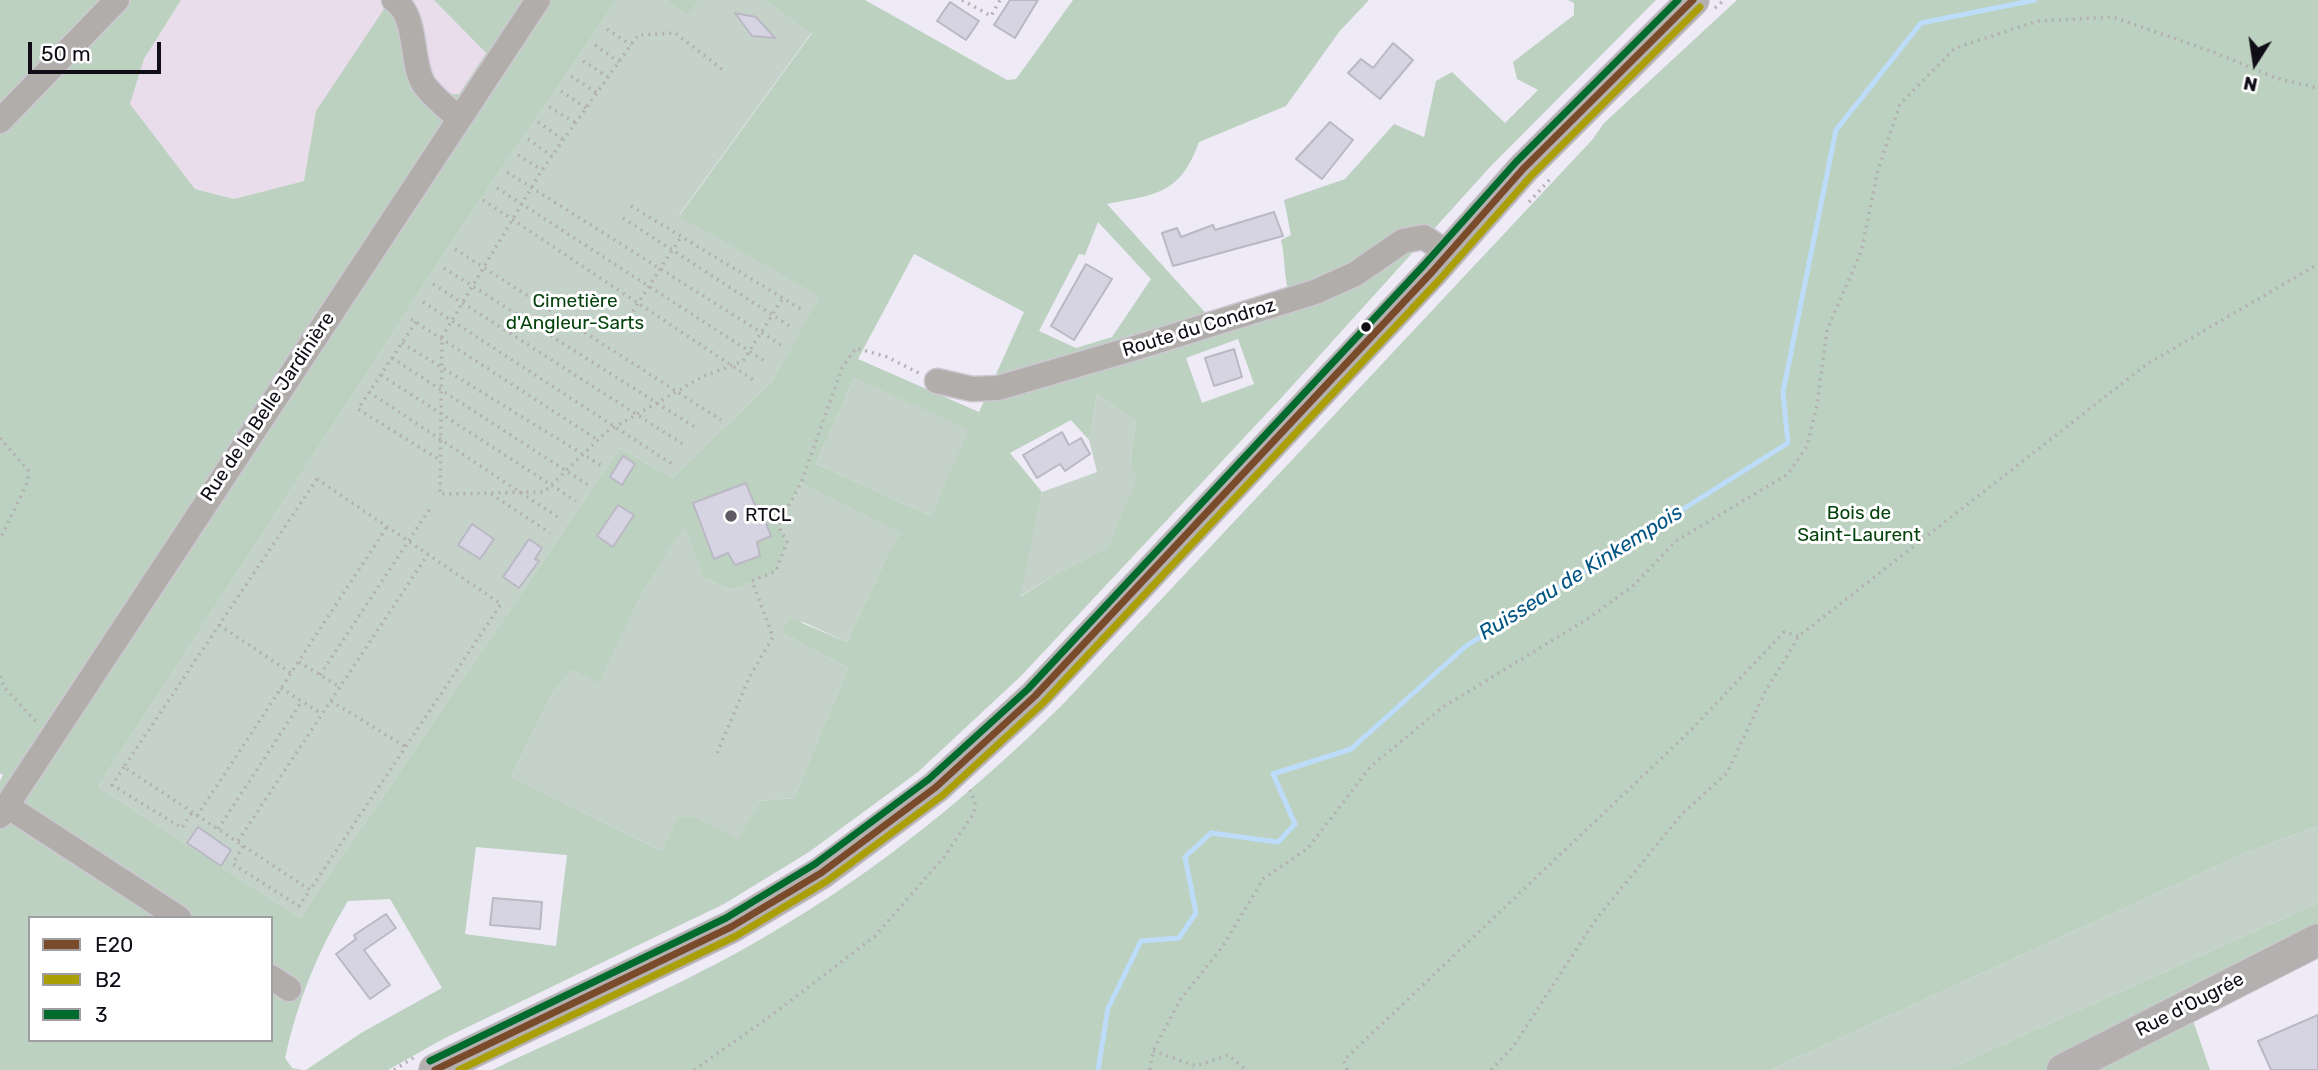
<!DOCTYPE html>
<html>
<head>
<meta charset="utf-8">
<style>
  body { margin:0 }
  #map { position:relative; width:2318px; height:1070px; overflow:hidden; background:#eeebf7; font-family:Rubik,sans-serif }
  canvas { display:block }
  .legend { position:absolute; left:28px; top:916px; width:245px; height:126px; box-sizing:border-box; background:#fff; border:2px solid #9f9ea2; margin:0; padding:9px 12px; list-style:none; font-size:21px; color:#100d16 }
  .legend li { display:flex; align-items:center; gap:14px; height:35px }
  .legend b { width:35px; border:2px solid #9f9ea2 }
  .north { position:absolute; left:2220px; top:28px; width:70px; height:70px; -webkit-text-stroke:5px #fff; paint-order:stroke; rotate:192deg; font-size:19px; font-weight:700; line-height:28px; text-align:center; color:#100d16 }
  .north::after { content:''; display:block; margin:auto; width:24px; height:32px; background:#100d16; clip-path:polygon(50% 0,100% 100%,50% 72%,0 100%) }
  .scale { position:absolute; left:28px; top:42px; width:133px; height:32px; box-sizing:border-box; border:4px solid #100d16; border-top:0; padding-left:9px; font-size:21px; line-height:24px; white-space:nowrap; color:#100d16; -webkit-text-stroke:5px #fff; paint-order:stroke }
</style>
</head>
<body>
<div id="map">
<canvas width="2318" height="1070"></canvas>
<ul class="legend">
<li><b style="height:9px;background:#7a4b2a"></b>E20</li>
<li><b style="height:9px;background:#ab9f08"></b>B2</li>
<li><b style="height:9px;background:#006b2d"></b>3</li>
</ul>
<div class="north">N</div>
<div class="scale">50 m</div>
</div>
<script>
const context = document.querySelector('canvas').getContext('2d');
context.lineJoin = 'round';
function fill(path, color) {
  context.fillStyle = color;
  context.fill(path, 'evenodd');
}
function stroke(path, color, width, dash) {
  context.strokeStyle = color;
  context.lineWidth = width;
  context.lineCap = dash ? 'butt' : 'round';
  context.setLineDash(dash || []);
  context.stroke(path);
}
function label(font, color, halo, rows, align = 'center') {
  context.font = font + ' Rubik,sans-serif';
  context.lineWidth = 6;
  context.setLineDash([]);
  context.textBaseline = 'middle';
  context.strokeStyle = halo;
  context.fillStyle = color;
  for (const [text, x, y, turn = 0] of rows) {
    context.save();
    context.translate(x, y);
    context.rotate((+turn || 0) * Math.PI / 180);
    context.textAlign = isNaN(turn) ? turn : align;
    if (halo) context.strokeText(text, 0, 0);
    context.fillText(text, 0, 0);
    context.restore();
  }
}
fill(new Path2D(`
  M181 0H434L486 53 459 94 439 110 411 90 396 17 316 111 304 181 234 199 195 189 130 104 144 59Z`), '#e9ddeb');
fill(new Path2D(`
  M617 0H665L688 14 699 0H764L812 32 679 215 821 295 772 381 672 478 620 448 300 918 98 787 459 231Z
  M854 378 970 430 931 516 816 464Z
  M1097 394 1136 421 1130 463 1138 478 1107 548 1056 574 1019 597 1042 492 1097 472 1089 440Z
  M801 483 903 533 888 554 847 642 803 622 782 633 848 668 794 798 760 801 738 840 699 818 662 851 511 777 553 692 572 670 599 682 641 596 684 524 703 577 732 590 776 570 778 526Z
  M2318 826V903L1946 1070H1770L2247 852Z`), '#c5d2c9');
fill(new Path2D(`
  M0 0H181L144 59 130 104 195 189 234 199 304 181 316 111 386 6 396 17 411 90 439 110 449 94H459L486 53 434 0H617L459 231 98 787 300 918 620 448 672 478 772 381 820 296 679 216 812 33 764 0H865L1007 80 1016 79 1073 0H1369L1339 32 1286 106 1199 142C1180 194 1158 194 1107 204L1211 319 1290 296C1283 277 1286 260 1281 240L1291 235 1284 200 1345 179 1394 124 1424 137 1436 81 1452 72 1505 123 1538 90 1517 79 1513 62 1574 15V3L1568 0H1656L1490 167 1283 396 1021 676 918 772 809 852 724 904 443 1039 388 1070H306L361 1033 442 988 390 899 348 901C318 950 297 1002 285 1058L292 1068 302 1070H0V781L3 775 0 773ZM1098 222 1151 279 1112 337 1076 348 1039 331 1079 254 1085 255ZM914 254 1024 312 979 412 858 359ZM1238 339 1254 384 1202 403 1186 358ZM854 378 969 430 931 516 816 464ZM1097 394 1136 421 1130 463 1137 478 1107 548 1056 574 1020 597 1042 492 1010 453 1071 420 1089 440ZM746 483 755 506 759 505 771 536 757 542 756 547 714 558 693 503ZM801 483 902 533 888 554 847 642 790 618 782 633 848 668 794 798 760 801 738 839 699 818 679 817 662 851 511 777 553 692 572 670 599 683 641 596 684 525 703 577 732 590 776 571 787 542 778 526ZM476 847 567 855 556 946 465 934ZM30 918H271V1040H30Z
  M665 0H699L688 15Z
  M1737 0H2318V826L2247 852 1770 1070H492C584 1026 680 987 768 935 878 871 974 792 1064 703L1592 140 1604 123Z
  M2318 903V930L2184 994 2210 1070H1946Z`), '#bcd1c0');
stroke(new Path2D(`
  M1098 1070 1108 1008 1141 941 1179 938 1196 913 1185 857 1211 833 1278 842 1295 824 1273 774 1351 749 1466 646 1788 443 1783 392 1836 130 1921 23 2035 0`), '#bcdcfa', 5);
const building = new Path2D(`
  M1010 0H1038L1015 38 994 25Z
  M950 2 979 21 966 40 937 21Z
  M735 13 756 17 775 38 752 36Z
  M1393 43 1413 60 1380 99 1348 73 1361 59 1373 68Z
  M1330 122 1353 140 1322 179 1296 159Z
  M1274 212 1283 236 1173 266 1162 233 1177 228 1181 237 1213 225 1215 230Z
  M1086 264 1112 279 1074 340 1051 326Z
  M1234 349 1242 377 1214 386 1205 358Z
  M1062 432 1069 445 1081 438 1090 454 1065 471 1060 464 1037 478 1023 455Z
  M623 456 635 464 622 485 610 477Z
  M746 483 755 506 759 505 771 536 757 542 760 556 735 565 728 553 714 559 693 503Z
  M618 505 634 515 613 547 597 536Z
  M472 524 494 539 480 559 458 545Z
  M529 539 542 548 535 559 539 561 519 588 503 577Z
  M198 827 231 850 221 866 187 843Z
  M493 898 542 902 540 929 490 925Z
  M386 914 396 928 364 950 390 985 370 999 336 954 356 939 354 935Z
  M2318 1015V1070H2271L2258 1041Z`);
fill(building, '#d6d3e2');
stroke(building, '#bab8c3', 2);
const minor = new Path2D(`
  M394 0C418 16 410 60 423 83 431 96 448 108 459 119
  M0 121 117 0
  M937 381 972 389 998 388 1135 348 1315 292 1355 274 1403 241 1424 237 1447 253
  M7 806 179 918
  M0 816 538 0
  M271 977 289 989`);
const major = new Path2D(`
  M435 1070 731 927 821 873 936 787 1035 696 1432 272 1523 169 1693 0
  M2063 1070 2318 940`);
stroke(minor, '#cbc8d2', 27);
stroke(major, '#cbc8d2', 34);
stroke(new Path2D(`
  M962 0 991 16 1000 0
  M1715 8 1724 0
  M607 29 631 45
  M595 45 619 62
  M583 61 608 77
  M722 69 675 33 638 35 542 170 442 337 440 494 544 492 606 432 704 376 743 361 783 298
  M571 76 597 93
  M561 91 586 108
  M549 107 576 123
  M538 122 564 140
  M528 139 552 156
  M518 155 542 170
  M507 172 781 345
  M497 188 766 362
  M483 200 755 381
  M1529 202 1552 177
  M631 206 801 309
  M623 218 791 327
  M455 249 721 420
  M444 268 698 429
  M433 284 686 446
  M423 302 672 464
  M411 319 598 440
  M416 322 358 409 440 460
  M625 323 681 237
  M402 343 602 466
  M392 358 588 485
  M381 375 576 501
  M369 392 562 520
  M0 438 28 470V481L0 539
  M317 479 501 604 310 890 124 767Z
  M491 494 550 533
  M219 625 291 673
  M299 662 340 687
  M320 675 431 507
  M0 676 4 687 37 723
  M281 688 322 714
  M331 701 406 747
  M717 753 750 676 773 637 752 581 776 571 787 542 778 526 801 483 842 368 856 348 887 357 919 373
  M124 767 112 785 182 828 192 812
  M197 816 387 527
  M218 829 302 701
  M238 841 428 554
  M243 846 233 864 299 906 310 890
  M1153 1051 1196 1066 1228 1055 1246 1070
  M394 1070 416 1056
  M694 1070 772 1015 875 936 944 857 974 813 975 802 970 790
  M1150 1070 1153 1051 1180 1000 1223 946 1263 879 1308 848 1371 766 1443 707 1589 618 1634 585 1676 541 1788 474 1807 446 1817 405 1827 330 1861 252 1878 170 1900 104 1955 48 2038 21 2113 17 2216 53 2276 78 2318 88
  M1347 1070 1344 1060 1689 732 1784 632 1799 636
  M1491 1070 1513 1047 1594 922 1681 815 1727 773 1765 692 1799 636 2147 364 2318 264`), '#b3b0b3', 3.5, [2, 5]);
stroke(minor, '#b1adab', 24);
stroke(major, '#b4b0b0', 32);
stroke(new Path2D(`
  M435 1070 731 927 821 873 936 787 1035 696 1432 272 1523 169 1693 0`), '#7a4b2a', 7);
stroke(new Path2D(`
  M459 1070 736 936 827 881 943 795 1043 703 1440 279 1531 176 1700 7`), '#ab9f08', 7);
stroke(new Path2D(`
  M430 1061 726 918 815 864 929 779 1028 689 1424 265 1516 162 1678 0`), '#006b2d', 7);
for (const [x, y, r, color] of [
  [1366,327,6,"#100d16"],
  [731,516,7,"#5e5b65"]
]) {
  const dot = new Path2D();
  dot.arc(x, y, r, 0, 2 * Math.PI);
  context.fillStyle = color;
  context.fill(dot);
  stroke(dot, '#fff', 2.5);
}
label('19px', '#05430d', '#fff', [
  ["Cimetière",575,302],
  ["d'Angleur-Sarts",575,324],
  ["Bois de",1859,514],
  ["Saint-Laurent",1859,536]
]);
label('19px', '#100d16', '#fff', [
  ["Route du Condroz",1199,328,-17],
  ["Rue de la Belle Jardinière",268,407,-56],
  ["Rue d'Ougrée",2190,1005,-27]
]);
label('19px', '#100d16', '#fff', [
  ["RTCL",745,516]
], 'left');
label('italic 21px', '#005583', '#fff', [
  ["Ruisseau de Kinkempois",1581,573,-32]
]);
</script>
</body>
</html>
